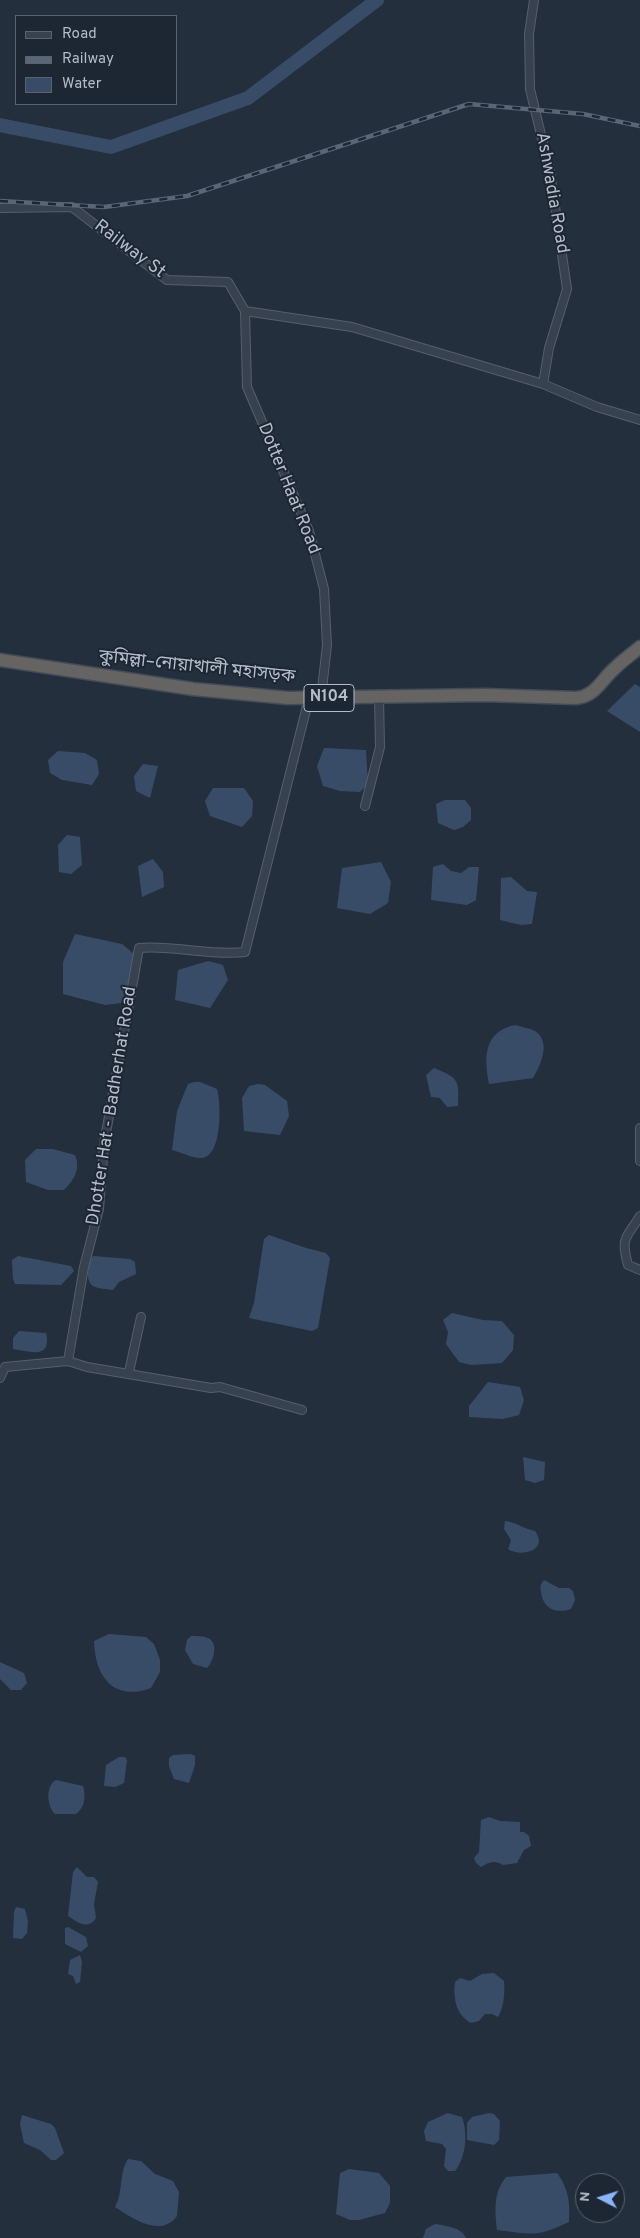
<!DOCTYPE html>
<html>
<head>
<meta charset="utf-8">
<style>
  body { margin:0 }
  #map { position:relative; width:640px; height:2238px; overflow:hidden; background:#242f3e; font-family:Overpass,sans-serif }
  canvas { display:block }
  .legend { position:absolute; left:15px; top:15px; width:162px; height:90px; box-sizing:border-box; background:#1d2633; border:1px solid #59626f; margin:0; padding:6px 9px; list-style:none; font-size:15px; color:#b4bcc9 }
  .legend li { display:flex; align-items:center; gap:10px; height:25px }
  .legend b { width:25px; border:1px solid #59626f }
  .north { position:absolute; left:575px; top:2173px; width:50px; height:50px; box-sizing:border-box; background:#1d2633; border:1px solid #59626f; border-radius:50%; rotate:275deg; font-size:14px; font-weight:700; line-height:20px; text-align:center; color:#b4bcc9 }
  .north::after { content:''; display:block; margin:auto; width:18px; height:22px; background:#8ab4f8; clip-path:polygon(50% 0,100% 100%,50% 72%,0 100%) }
</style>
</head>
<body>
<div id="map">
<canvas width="640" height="2238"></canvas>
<ul class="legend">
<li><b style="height:6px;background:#38414e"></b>Road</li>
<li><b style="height:6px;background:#5a6575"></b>Railway</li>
<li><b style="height:14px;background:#394c67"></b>Water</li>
</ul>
<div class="north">N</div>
</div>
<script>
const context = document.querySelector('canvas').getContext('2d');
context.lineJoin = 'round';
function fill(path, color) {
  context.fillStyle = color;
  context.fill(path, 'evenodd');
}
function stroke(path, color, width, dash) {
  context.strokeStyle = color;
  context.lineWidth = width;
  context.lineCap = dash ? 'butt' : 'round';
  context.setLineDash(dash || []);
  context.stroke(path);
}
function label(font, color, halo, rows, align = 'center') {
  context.font = font + ' Overpass,"Noto Sans Bengali",sans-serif';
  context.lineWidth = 4;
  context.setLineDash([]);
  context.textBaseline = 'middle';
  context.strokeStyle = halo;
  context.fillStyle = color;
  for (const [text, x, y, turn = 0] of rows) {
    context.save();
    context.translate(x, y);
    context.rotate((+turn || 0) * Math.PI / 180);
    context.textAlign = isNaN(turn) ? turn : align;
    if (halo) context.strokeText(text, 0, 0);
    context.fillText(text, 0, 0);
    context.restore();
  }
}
fill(new Path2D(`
  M635 684 640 687V732L607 711Z
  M324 748 366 750 368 784 360 792 340 791 323 786 317 766Z
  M58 751 85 753 97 760 99 774 92 785 62 780 50 773 48 760Z
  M143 764 158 766 150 798 136 791 134 776Z
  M213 788H244L253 801 252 816 242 827 210 816 205 801Z
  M445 800H465L471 808V820L463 827 454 830 438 823 436 804Z
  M67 835 80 837 82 865 71 874 59 872 58 845Z
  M153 859 163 872 164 887 142 897 138 866Z
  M381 862 391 882 388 903 370 914 337 908 342 868Z
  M443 864 451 871 461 873 469 867H479L476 900 467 905 431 900 433 867Z
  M511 877 527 891 537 892 532 924 521 925 500 920 501 878Z
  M75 934 122 944 134 954 135 971 121 1003 105 1005 63 994V962Z
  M208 961 223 965 228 980 210 1008 175 1000 178 970Z
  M515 1025C521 1027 529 1028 535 1031 552 1042 540 1066 533 1078L489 1084C484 1058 483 1032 515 1025Z
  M434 1068C459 1078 459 1080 458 1106L447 1107 440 1098 431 1097 426 1075Z
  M194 1082H200L217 1089C221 1103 222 1149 206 1157 197 1161 181 1152 172 1150L177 1111 188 1084Z
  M258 1084 265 1085 287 1101 289 1116 280 1135 244 1131 242 1098 249 1086Z
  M36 1149H53L75 1155C81 1169 74 1180 64 1190H48L26 1182 25 1160Z
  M269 1235 306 1248 326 1253 330 1258 318 1328 312 1331 249 1318 254 1303 264 1239Z
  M18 1256 71 1266 74 1271 61 1285 15 1284 13 1279 12 1260Z
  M93 1256 130 1259 135 1262 136 1274 119 1282 113 1290C98 1288 87 1289 88 1272 89 1265 89 1261 93 1256Z
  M452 1313 483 1320 502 1321 514 1335 513 1350 502 1363 471 1365 459 1362 446 1344 448 1332 443 1320Z
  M19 1331 46 1333C52 1359 31 1352 13 1349V1338Z
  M488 1382 520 1387 524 1400 519 1415 503 1419 469 1417V1406Z
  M523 1457 545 1462 544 1480 535 1483 525 1480Z
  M505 1521C516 1522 524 1529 535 1531 549 1550 522 1558 508 1549L511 1540 504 1529Z
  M544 1580 559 1588H569L573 1591 575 1600 571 1609C556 1614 543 1609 541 1592 540 1587 540 1585 544 1580Z
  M109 1634 146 1637 154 1644 160 1660V1672L151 1688C113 1702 95 1676 94 1641Z
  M191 1636C196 1636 203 1636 208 1638 219 1643 214 1661 207 1668L193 1664 185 1650 187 1640Z
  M0 1662 24 1673 27 1683 21 1690H11L0 1679Z
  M191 1754 195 1756V1765L189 1783 174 1779 169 1766V1758L173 1755Z
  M119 1757H125L127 1760 124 1783 115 1787 104 1786 106 1765Z
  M56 1780 83 1786C86 1797 85 1807 76 1814H55C47 1807 45 1786 56 1780Z
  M489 1817 500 1821 520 1822V1832H524L529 1836 531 1846 524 1850 517 1863 503 1865C494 1860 490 1862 481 1867L476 1863 474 1858 479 1852 481 1820Z
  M77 1867 87 1877H94L98 1882 94 1904 96 1918C88 1930 78 1923 68 1916L73 1872Z
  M16 1907 25 1909 28 1921 27 1933 22 1939 13 1938 14 1912Z
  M68 1927 86 1937 88 1946 81 1952 65 1944V1928Z
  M80 1955 82 1962 80 1982 76 1984 73 1976 68 1974 70 1960Z
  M494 1973 504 1981C505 1993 504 2007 498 2017L492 2014H485L479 2021 471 2023C456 2015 453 1998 455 1982L460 1978 470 1981 482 1974Z
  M448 2113 462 2117C468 2133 466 2158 455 2171H448L444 2166 446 2149 442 2144 426 2141 424 2131 428 2122Z
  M489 2113 494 2114 500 2121 499 2140 494 2145 467 2140V2123L472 2117Z
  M22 2115 51 2124 55 2128 64 2153 56 2160H51L40 2150 24 2143 20 2124Z
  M128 2159 141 2161 155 2174 173 2181 179 2192 177 2216C161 2238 133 2219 115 2207 124 2191 118 2175 128 2159Z
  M349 2169 379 2173 390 2186V2203L385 2213 359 2220H350L336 2214 340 2173Z
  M557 2173C569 2189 570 2203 569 2222 535 2238 533 2234 497 2230 495 2211 493 2193 506 2177Z
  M435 2224C446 2226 461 2227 466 2238H423L426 2229Z`), '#394c67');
stroke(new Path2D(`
  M0 125 111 147 248 98 377 0`), '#394c67', 14);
const minor = new Path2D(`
  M534 0 529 34 530 89 550 172 567 289 549 348 543 384
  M0 208 72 207 167 280 228 282 245 311
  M245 311 352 327 543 384 597 407 640 420
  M245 311 247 387 309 531 324 589 327 645 321 698
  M365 806 380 747 379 697
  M640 1128V1161
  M640 1216C627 1238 620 1236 628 1265L640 1270
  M68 1361 84 1267 99 1209 104 1144 139 948C174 945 210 956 245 952L309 698
  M129 1372 141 1317
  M0 1378 5 1367 68 1361 87 1367 211 1388 220 1387 302 1410`);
const trunk = new Path2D(`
  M0 660 193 689 288 698 485 695 576 698C596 696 601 680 615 668 623 660 632 654 640 647`);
stroke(minor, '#565f6c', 10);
stroke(trunk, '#434c59', 15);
stroke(minor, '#38414e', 8);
stroke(trunk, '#656462', 12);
const rail = new Path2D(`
  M0 201 104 207 187 196 469 104 583 114 640 126`);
stroke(rail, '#5a6575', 4.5);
stroke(rail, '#1d2633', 2.5, [8]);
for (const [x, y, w] of [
  [329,698,50]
]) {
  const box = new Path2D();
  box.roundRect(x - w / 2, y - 13.5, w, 27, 4);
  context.fillStyle = '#1d2633';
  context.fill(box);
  stroke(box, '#b4bcc9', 1);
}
label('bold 16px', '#b4bcc9', null, [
  ["N104",329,698]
]);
label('18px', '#b4bcc9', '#1d2633', [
  ["Ashwadia Road",551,193,80],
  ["Railway St",129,250,37],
  ["Dotter Haat Road",288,489,68],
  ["কুমিল্লা–নোয়াখালী মহাসড়ক",197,668,6],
  ["Dhotter Hat - Badherhat Road",113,1106,-81]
]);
</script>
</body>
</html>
